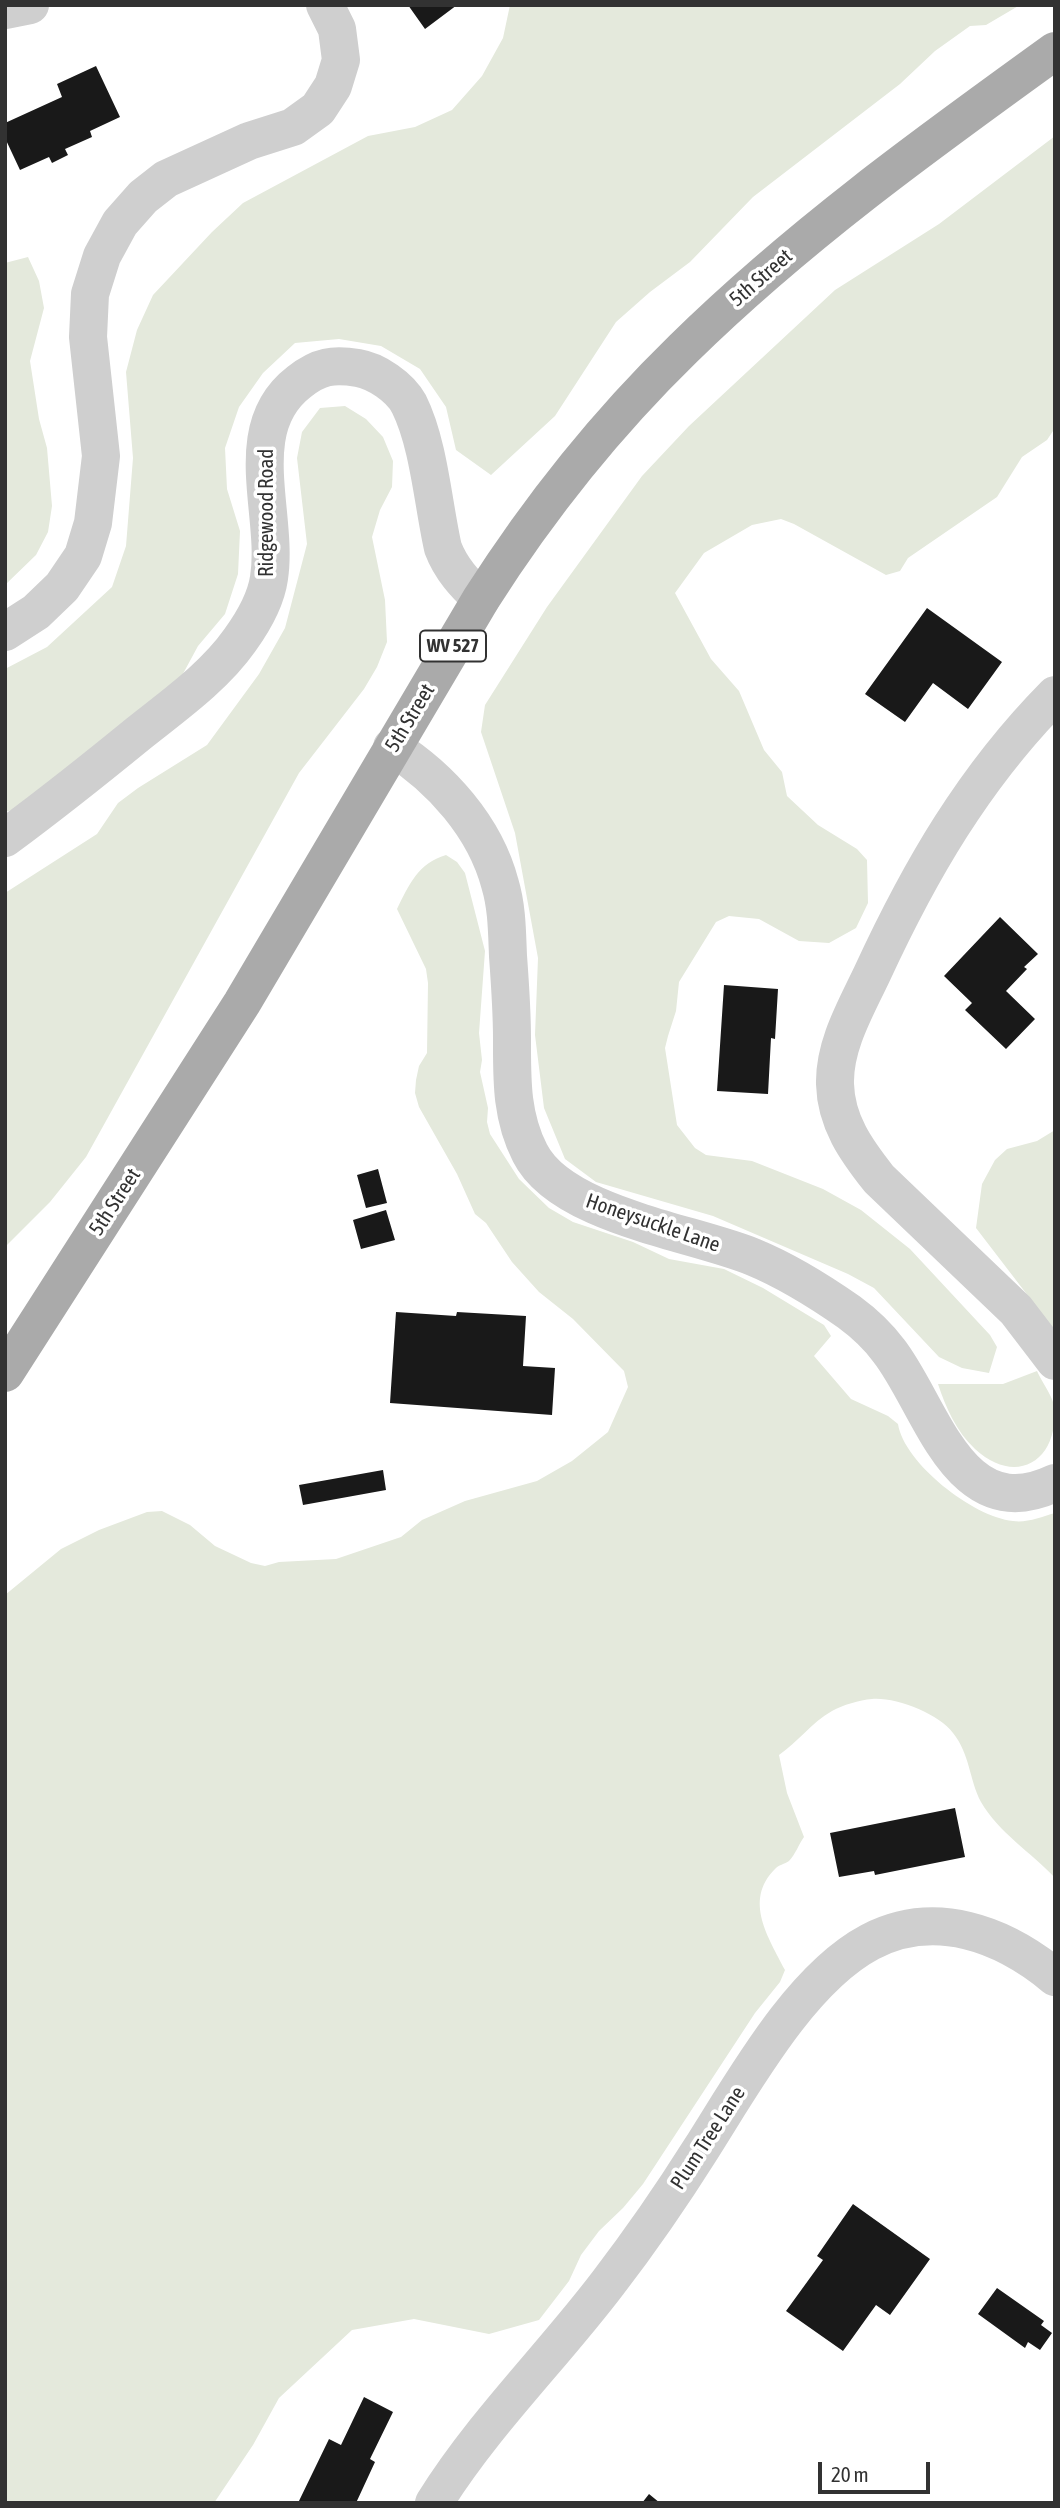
<!DOCTYPE html>
<html>
<head>
<meta charset="utf-8">
<style>
  body { margin:0 }
  #map { position:relative; width:1060px; height:2508px; overflow:hidden; background:#fff; font-family:"Asap Condensed",sans-serif }
  canvas { display:block }
  .frame { position:absolute; inset:0; border:7px solid #323232; pointer-events:none }
  .scale { position:absolute; left:818px; top:2462px; width:112px; height:32px; box-sizing:border-box; border:4px solid #323232; border-top:0; padding-left:9px; font-size:21px; line-height:24px; white-space:nowrap; color:#323232; -webkit-text-stroke:5px #fff; paint-order:stroke }
</style>
</head>
<body>
<div id="map">
<canvas width="1060" height="2508"></canvas>
<div class="frame"></div>
<div class="scale">20 m</div>
</div>
<script>
const context = document.querySelector('canvas').getContext('2d');
context.lineJoin = 'round';
function fill(path, color) {
  context.fillStyle = color;
  context.fill(path, 'evenodd');
}
function stroke(path, color, width, dash) {
  context.strokeStyle = color;
  context.lineWidth = width;
  context.lineCap = dash ? 'butt' : 'round';
  context.setLineDash(dash || []);
  context.stroke(path);
}
function label(font, color, halo, rows, align = 'center') {
  context.font = font + ' "Asap Condensed",sans-serif';
  context.lineWidth = 7;
  context.setLineDash([]);
  context.textBaseline = 'middle';
  context.strokeStyle = halo;
  context.fillStyle = color;
  for (const [text, x, y, turn = 0] of rows) {
    context.save();
    context.translate(x, y);
    context.rotate((+turn || 0) * Math.PI / 180);
    context.textAlign = isNaN(turn) ? turn : align;
    if (halo) context.strokeText(text, 0, 0);
    context.fillText(text, 0, 0);
    context.restore();
  }
}
fill(new Path2D(`
  M510 5H1020L986 25 970 26 935 51 900 84 753 197 690 262 650 292 616 322 555 416 491 475 456 450 446 407 420 369 381 346 339 339 295 343 263 373 239 407 225 448 227 489 240 531 238 574 225 614 198 646 178 683 12 810 5 812V669L47 647 112 587 126 546 133 458 126 372 137 330 153 295 212 232 243 203 368 136 415 127 452 110 482 76 503 38Z
  M1055 136V428L1047 440 1022 457 997 497 908 558 900 571 886 575 794 524 781 519 752 525 704 553 675 593 711 659 739 691 764 750 782 772 787 796 818 825 857 849 867 860 868 903 856 928 829 943 799 941 759 919 729 916 716 922 679 982 676 1011 668 1036 665 1048 677 1125 695 1148 706 1155 752 1161 823 1189 861 1210 910 1249 990 1335 997 1347 989 1373 962 1368 939 1357 874 1288 848 1274 713 1216 596 1182 565 1159 544 1108 535 1035 538 958 515 833 481 732 485 705 547 607 642 476 689 426 835 290 939 224Z
  M28 257 39 281 44 308 30 361 39 419 47 448 52 506 48 532 36 555 5 585V263Z
  M345 406 366 419 383 437 393 461 392 487 380 510 372 537 385 600 387 642 377 667 364 689 299 773 86 1157 50 1202 5 1247V893L97 834 118 803 138 788 207 745 259 674 285 628 307 544 297 458 302 432 320 408Z
  M446 855 457 862 465 873 485 951 479 1033 482 1060 480 1072 488 1108 487 1122 490 1134 519 1179 549 1208 573 1222 633 1242 669 1259 724 1269 763 1288 824 1325 831 1336 814 1356 851 1399 888 1416 898 1424C904 1463 973 1517 1013 1521 1027 1523 1041 1517 1055 1513V1878C1032 1853 998 1832 981 1802 969 1779 970 1754 953 1733 939 1714 896 1697 872 1699 859 1700 843 1705 832 1711 811 1723 798 1742 779 1755L787 1793 804 1837C799 1844 795 1855 789 1861 785 1864 778 1865 775 1869 743 1901 769 1938 785 1970L780 1982 755 2013 643 2184 623 2208 599 2231 581 2255 569 2281 539 2320 489 2334 414 2319 352 2330 279 2398 253 2445 214 2503H5V1595L61 1549 99 1530 147 1512 162 1511 190 1525 215 1546 251 1563 265 1566 279 1562 336 1559 401 1537 422 1520 465 1501 537 1481 572 1461 608 1432 628 1387 624 1371 573 1319 539 1292 512 1262 486 1223 475 1214 457 1174 419 1107 415 1093 416 1080 419 1066 427 1053 428 983 426 969 397 909C409 885 418 863 446 855Z
  M1055 1130V1331L976 1228 982 1184 995 1160 1007 1149 1037 1141Z
  M1037 1371C1042 1382 1051 1394 1054 1405 1060 1461 1016 1487 975 1449 956 1431 946 1408 938 1384H1003Z`), '#e4e9dc');
fill(new Path2D(`
  M408 5H457L425 29Z
  M96 66 120 117 90 131 92 137 65 149 68 155 52 163 49 157 20 170 5 138V123L62 97 57 84Z
  M927 608 1002 662 968 709 933 683 905 722 865 694Z
  M1000 917 1038 954 1024 967 1027 969 1006 991 1035 1019 1006 1049 965 1010 972 1003 944 976Z
  M724 985 778 989 775 1039 771 1038 768 1094 717 1091Z
  M378 1169 387 1203 366 1208 357 1175Z
  M386 1210 395 1240 361 1249 353 1220Z
  M396 1312 456 1316 457 1312 526 1316 523 1366 555 1368 552 1415 390 1403Z
  M383 1470 386 1490 303 1505 299 1485Z
  M955 1808 965 1857 875 1875 874 1871 839 1877 830 1833Z
  M853 2204 930 2259 890 2315 876 2305 843 2351 786 2311 823 2260 817 2256Z
  M997 2288 1044 2321 1041 2325 1052 2333 1040 2350 1028 2342 1025 2348 978 2314Z
  M364 2397 393 2412 370 2459 375 2462 356 2503H298L329 2439 341 2445Z
  M649 2494 660 2503H642Z`), '#191919');
stroke(new Path2D(`
  M5 10 30 5
  M5 632 36 612 62 587 83 556 93 523 101 456 88 337 90 294 102 256 120 223 143 197 166 179 249 141 293 127 318 109 333 86 341 60 337 29 325 5
  M1055 695C974 777 920 870 872 974 856 1008 834 1045 835 1084 836 1122 856 1150 879 1179L1016 1310 1055 1361
  M392 747C441 778 485 827 500 884 507 907 507 932 508 956 510 983 512 1011 512 1039 512 1079 511 1116 530 1153 561 1215 692 1232 753 1257 787 1271 819 1291 849 1312 864 1323 878 1336 889 1351 932 1406 958 1529 1055 1483
  M5 838C51 804 95 769 139 733 174 705 214 677 240 640 253 622 266 599 269 578 279 514 238 429 299 382 319 366 333 364 358 368 376 371 400 387 409 404 429 444 433 504 443 548 451 569 465 584 481 599
  M434 2503C484 2423 551 2358 608 2283 641 2240 672 2195 701 2149 743 2083 800 1979 870 1942 935 1908 1003 1934 1055 1977`), '#cfcfcf', 38);
stroke(new Path2D(`
  M5 1373 242 1003 481 599C539 508 606 424 683 349 797 237 926 144 1055 51`), '#aaa', 38);
for (const [x, y, w] of [
  [453,646,66]
]) {
  const box = new Path2D();
  box.roundRect(x - w / 2, y - 15.5, w, 31, 5);
  context.fillStyle = '#fff';
  context.fill(box);
  stroke(box, '#323232', 2);
}
label('bold 19px', '#323232', null, [
  ["WV 527",453,646]
]);
label('21px', '#323232', '#fff', [
  ["5th Street",761,278,-41],
  ["Ridgewood Road",266,513,-90],
  ["5th Street",410,718,-59],
  ["5th Street",115,1202,-57],
  ["Honeysuckle Lane",653,1223,19],
  ["Plum Tree Lane",708,2138,-57]
]);
</script>
</body>
</html>
